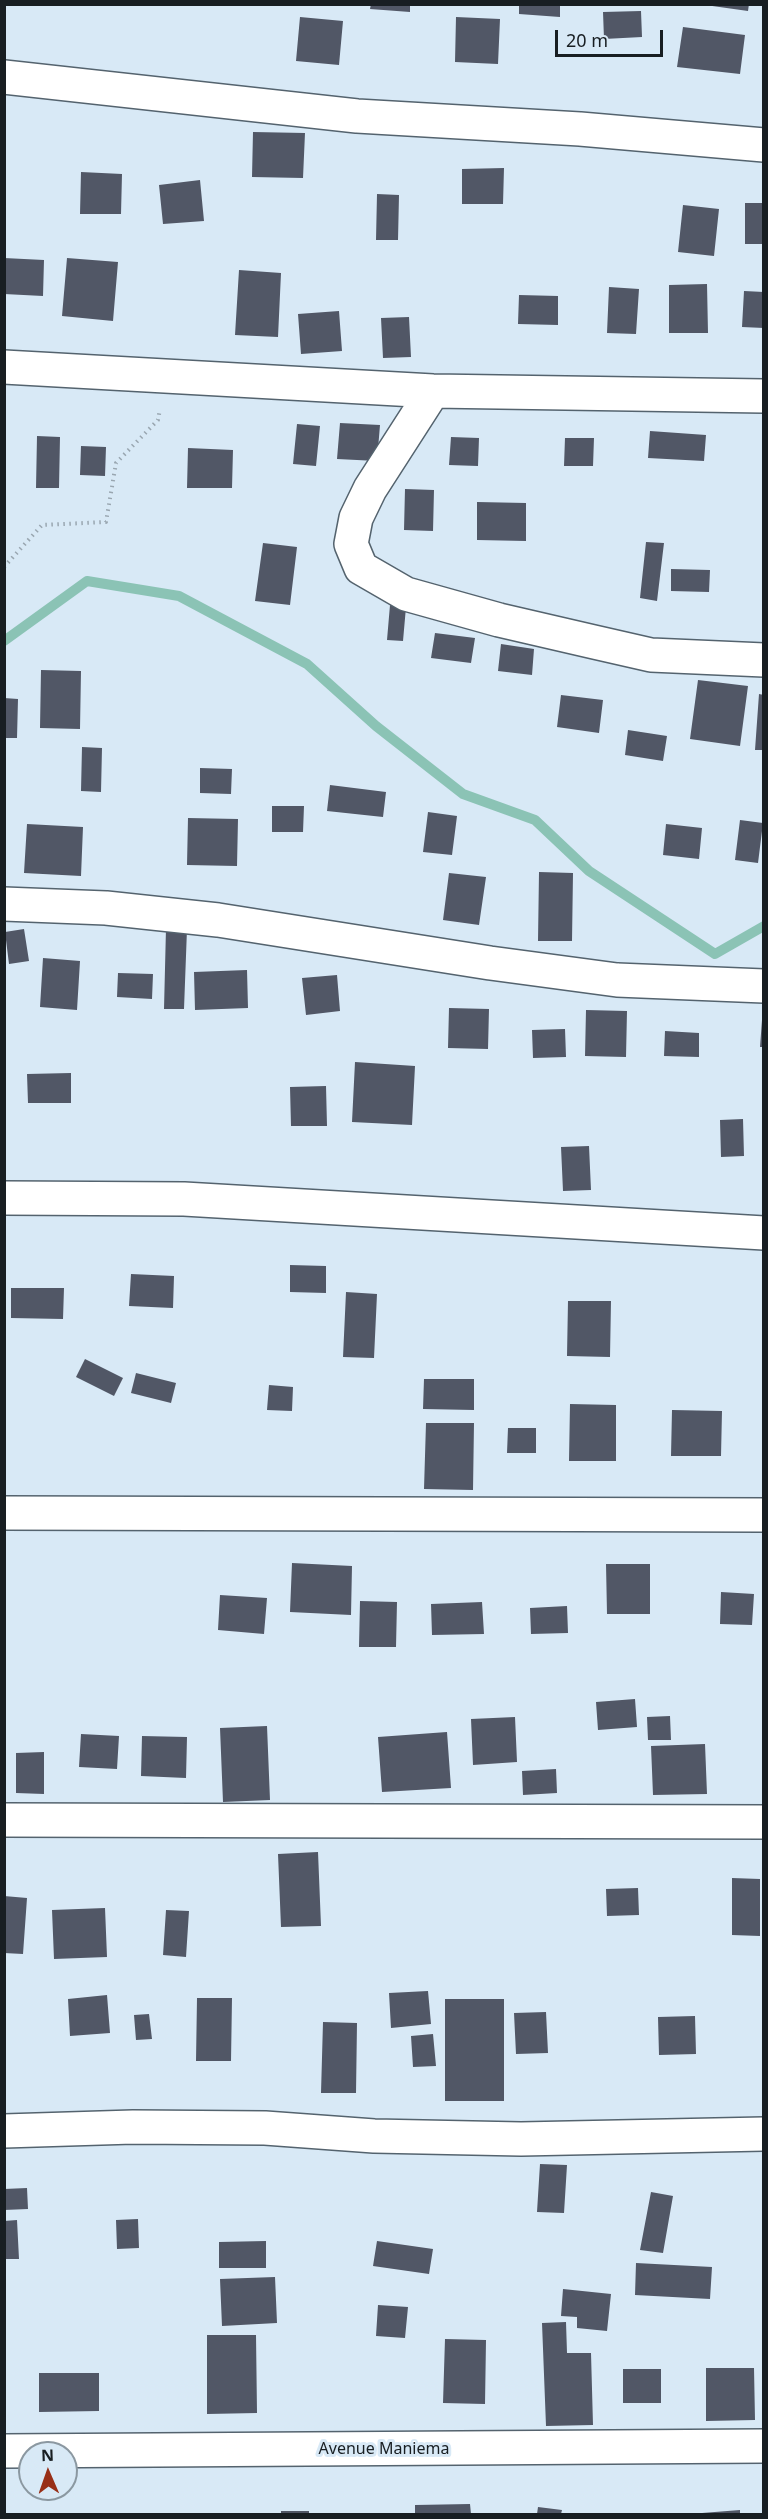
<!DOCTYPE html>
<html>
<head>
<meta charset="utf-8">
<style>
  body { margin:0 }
  #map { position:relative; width:768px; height:2519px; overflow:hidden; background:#d8e9f6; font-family:"Noto Sans",sans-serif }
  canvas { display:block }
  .frame { position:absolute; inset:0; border:6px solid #181e22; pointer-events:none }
  .north { position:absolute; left:18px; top:2441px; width:60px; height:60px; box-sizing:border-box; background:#d8e9f6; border:2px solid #8b98a1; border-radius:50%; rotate:358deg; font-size:16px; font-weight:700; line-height:24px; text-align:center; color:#181e22 }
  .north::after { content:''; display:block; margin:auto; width:21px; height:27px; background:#982f17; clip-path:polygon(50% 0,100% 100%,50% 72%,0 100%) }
  .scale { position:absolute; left:555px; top:30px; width:108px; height:27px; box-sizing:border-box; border:3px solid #181e22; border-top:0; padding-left:8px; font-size:18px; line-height:21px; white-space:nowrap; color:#181e22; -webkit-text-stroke:4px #d8e9f6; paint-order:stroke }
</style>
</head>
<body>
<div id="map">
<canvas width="768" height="2519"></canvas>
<div class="frame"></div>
<div class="north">N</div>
<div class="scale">20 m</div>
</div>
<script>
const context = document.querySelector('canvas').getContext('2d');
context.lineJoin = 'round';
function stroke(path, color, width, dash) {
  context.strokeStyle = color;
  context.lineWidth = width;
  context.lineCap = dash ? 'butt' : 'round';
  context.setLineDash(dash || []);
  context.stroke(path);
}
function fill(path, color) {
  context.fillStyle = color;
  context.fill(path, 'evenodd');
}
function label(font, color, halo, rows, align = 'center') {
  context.font = font + ' "Noto Sans",sans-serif';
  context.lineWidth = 6;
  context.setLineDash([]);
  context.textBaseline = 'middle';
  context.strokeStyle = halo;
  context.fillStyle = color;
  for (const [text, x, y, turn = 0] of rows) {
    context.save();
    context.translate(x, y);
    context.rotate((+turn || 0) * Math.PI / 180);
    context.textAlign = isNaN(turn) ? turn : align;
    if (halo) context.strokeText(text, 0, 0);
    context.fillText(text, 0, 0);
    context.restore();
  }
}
stroke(new Path2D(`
  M4 641 87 581 179 596 307 664 376 726 463 794 535 820 589 871 715 954 764 926`), '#8bc3b5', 10);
fill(new Path2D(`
  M371 4H410V12L370 9Z
  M519 4H560V17L519 14Z
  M698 4H749L748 11Z
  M641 11 642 37 604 39 603 12Z
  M300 17 343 21 339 65 296 61Z
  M456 17 500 19 498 64 455 62Z
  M683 27 745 35 740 74 677 67Z
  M253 132 305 133 303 178 252 177Z
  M504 168 503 204H462V169Z
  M81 172 122 174 121 214H80Z
  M200 180 204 221 163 224 159 185Z
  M377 194 399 195 398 240H376Z
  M745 203H764V244H745Z
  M683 205 719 209 714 256 678 252Z
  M4 258 44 260 43 296 4 294Z
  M67 258 118 262 113 321 62 316Z
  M239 270 281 273 278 337 235 335Z
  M707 284 708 333H669V285Z
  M609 287 639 289 636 334 607 333Z
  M744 291 764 292V328L742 327Z
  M519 295 558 296V325L518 324Z
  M339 311 342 351 301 354 298 314Z
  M409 317 411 357 383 358 381 318Z
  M340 423 380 425 377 461 337 459Z
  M297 424 320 426 316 466 293 464Z
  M650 431 706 435 704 461 648 458Z
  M37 436 60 437 59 488H36Z
  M451 437 479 438 478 466 449 465Z
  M565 438H594L593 466H564Z
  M81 446 106 447 105 476 80 475Z
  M188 448 233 450 232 488H187Z
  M405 489 434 490 433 531 404 530Z
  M477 502 526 503V541L477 540Z
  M646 542 664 543 657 601 640 598Z
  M263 543 297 547 290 605 255 601Z
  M671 569 710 570 709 592 671 591Z
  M390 605 406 607 403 641 387 640Z
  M435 633 475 638 471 663 431 658Z
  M501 644 534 649 532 675 498 671Z
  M41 670 81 671 80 729 40 728Z
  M698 680 748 686 740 746 690 739Z
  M759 694 764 695V750H755Z
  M561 695 603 700 599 733 557 727Z
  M4 698 18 699 17 738H4Z
  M628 730 667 736 663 761 625 755Z
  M82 747 102 748 101 792 81 791Z
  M200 768 232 769 231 794 200 793Z
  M330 785 386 792 383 817 327 811Z
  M272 806H304L303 832H272Z
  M428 812 457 816 452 855 423 852Z
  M188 818 238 819 237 866 187 865Z
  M740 820 763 823 758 863 735 860Z
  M27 824 83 827 81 876 24 873Z
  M666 824 702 828 699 859 663 855Z
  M539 872 573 873 572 941H538Z
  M449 873 486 877 479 925 443 920Z
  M166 928 187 929 184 1009H164Z
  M24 929 29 961 9 964 5 932Z
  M43 958 80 961 77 1010 40 1007Z
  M247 970 248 1008 195 1010 194 972Z
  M118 973 153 974 152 999 117 997Z
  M337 975 340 1011 306 1015 302 978Z
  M449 1008 489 1009 488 1049 448 1048Z
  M586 1010 627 1011 626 1057 585 1056Z
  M762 1020H764V1047H760Z
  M565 1029 566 1057 533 1058 532 1030Z
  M665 1031 699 1033V1057L664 1056Z
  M355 1062 415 1066 412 1125 352 1122Z
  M71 1073V1103H28L27 1074Z
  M326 1086 327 1126H291L290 1087Z
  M743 1119 744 1156 721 1157 720 1120Z
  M589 1146 591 1190 563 1191 561 1147Z
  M290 1265 326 1266V1293L290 1292Z
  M131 1274 174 1276 173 1308 129 1306Z
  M11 1288H64L63 1319 11 1318Z
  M346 1292 377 1294 374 1358 343 1357Z
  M568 1301H611L610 1357 567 1356Z
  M85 1359 123 1378 114 1396 76 1377Z
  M136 1373 176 1383 171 1403 131 1393Z
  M424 1379H474V1410L423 1409Z
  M269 1385 293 1387 292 1411 267 1410Z
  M570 1404 616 1405V1461H569Z
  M672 1410 722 1411 721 1456H671Z
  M426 1423H474L473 1490 424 1489Z
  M508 1428H536V1453H507Z
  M292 1563 352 1566 351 1615 290 1612Z
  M606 1564H650V1614H607Z
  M721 1592 754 1594 752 1625 720 1624Z
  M220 1595 267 1598 264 1634 218 1630Z
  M360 1601 397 1602 396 1647H359Z
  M482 1602 484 1634 432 1635 431 1604Z
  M567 1606 568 1633 531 1634 530 1608Z
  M635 1699 637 1727 598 1730 596 1702Z
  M670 1716 671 1740H648L647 1717Z
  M515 1717 517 1762 473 1765 471 1719Z
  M267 1726 270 1800 223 1802 220 1728Z
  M447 1732 451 1788 382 1792 378 1737Z
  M81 1734 119 1736 117 1769 79 1767Z
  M142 1736 187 1737 186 1778 141 1776Z
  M705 1744 707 1794 653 1795 651 1746Z
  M44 1752V1794L16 1793V1753Z
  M556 1769 557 1793 523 1795 522 1771Z
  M318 1852 321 1926 281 1927 278 1854Z
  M732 1878 760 1879V1936L732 1935Z
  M638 1888 639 1915 607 1916 606 1889Z
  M4 1896 27 1898 23 1954 4 1953Z
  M105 1908 107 1957 54 1959 52 1910Z
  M166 1910 189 1911 186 1957 163 1955Z
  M428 1991 431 2024 391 2028 389 1993Z
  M107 1995 110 2033 70 2036 68 1999Z
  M197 1998H232L231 2061H196Z
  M445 1999H504V2101H445Z
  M546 2012 548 2053 516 2054 514 2013Z
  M149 2014 152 2039 136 2040 134 2015Z
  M695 2016 696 2054 659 2055 658 2017Z
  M323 2022 357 2023 356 2093H321Z
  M433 2034 436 2066 413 2067 411 2036Z
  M540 2164 567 2165 564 2213 537 2212Z
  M27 2188 28 2209 4 2210V2189Z
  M651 2192 673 2196 663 2253 640 2250Z
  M138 2219 139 2248 117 2249 116 2220Z
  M17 2220 19 2259H4V2221Z
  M266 2241V2268H219V2242Z
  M377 2241 433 2249 429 2274 373 2266Z
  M636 2263 712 2267 710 2299 635 2295Z
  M275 2277 277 2323 222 2326 220 2279Z
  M563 2289 611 2294 607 2331 577 2328V2317L561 2316Z
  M378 2305 408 2307 405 2338 376 2336Z
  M566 2322 567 2353H591L593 2425 546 2426 542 2323Z
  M207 2335H256L257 2413 207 2414Z
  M445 2339 486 2340 485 2404 443 2403Z
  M706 2368H754L755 2420 706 2421Z
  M623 2369H661V2403H623Z
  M39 2373H99V2411L39 2412Z
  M470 2504 471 2514H415V2505Z
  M538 2507 562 2510 561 2514H537Z
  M740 2510V2514H702V2513Z
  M281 2511H309V2514H281Z`), '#515766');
const street = new Path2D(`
  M4 77 357 116 580 129 764 145
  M4 367 433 391 764 396
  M433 391 370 489 356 518 351 544 361 568 406 594 499 620 594 642 651 655 764 660
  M4 904 106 908 218 920 490 963 617 980 764 986
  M4 1198 184 1199 764 1233
  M4 1513 764 1515
  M4 1820 764 1822
  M4 2131 133 2127 265 2128 374 2136 521 2139 764 2134
  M4 2451 764 2446`);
stroke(street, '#54636e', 36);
stroke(new Path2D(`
  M4 567 42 525 106 522 116 463 158 420 160 409`), '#99a6b0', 4, [1.5, 4.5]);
stroke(street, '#fff', 33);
label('16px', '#181e22', '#d8e9f6', [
  ["Avenue Maniema",384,2449]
]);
</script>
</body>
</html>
